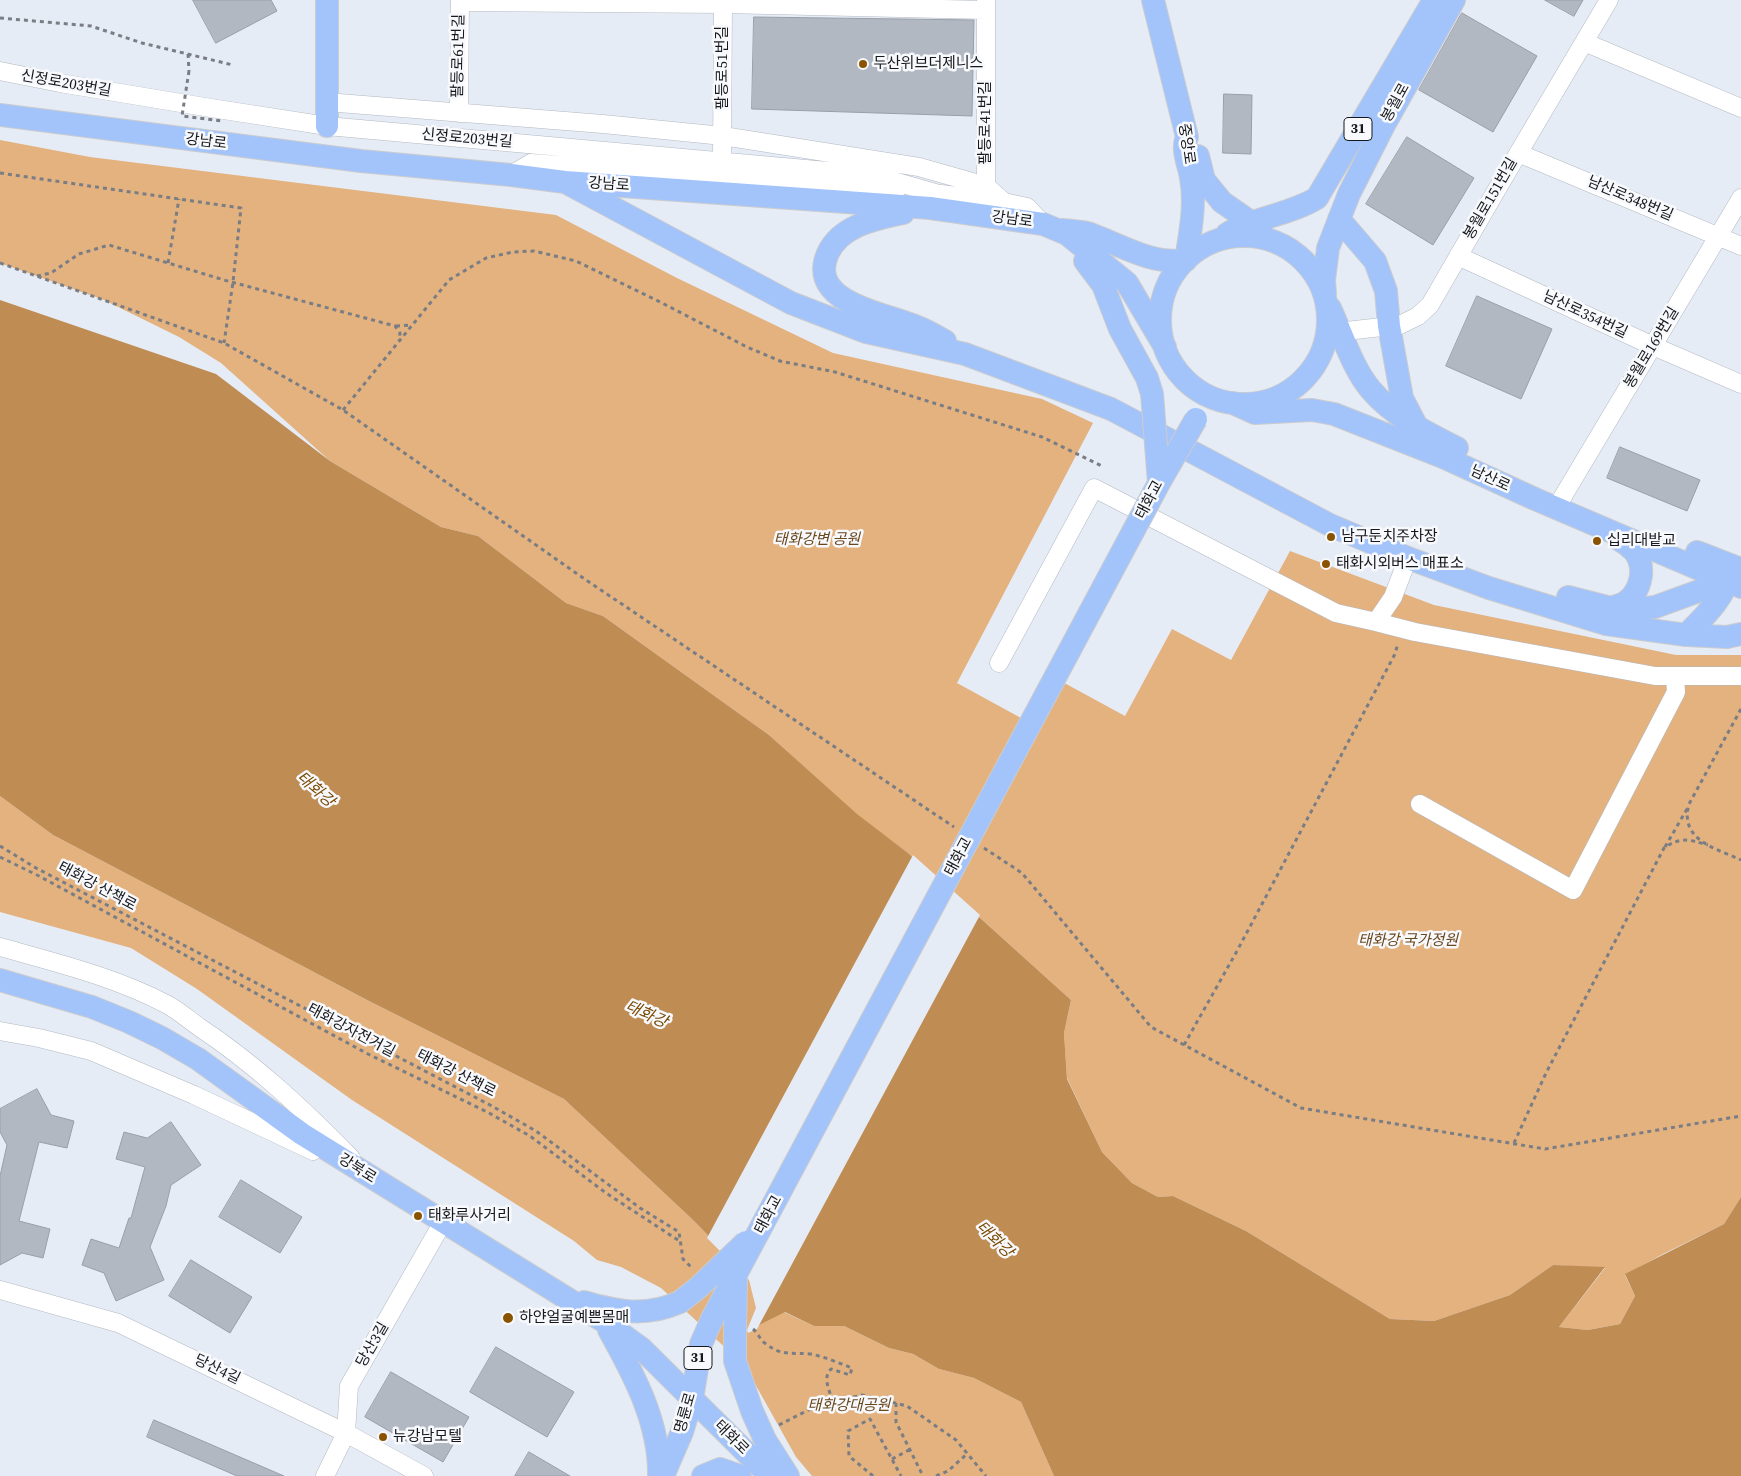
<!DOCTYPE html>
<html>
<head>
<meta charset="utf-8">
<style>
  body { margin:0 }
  canvas { display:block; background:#e6ecf6 }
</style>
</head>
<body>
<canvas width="1741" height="1476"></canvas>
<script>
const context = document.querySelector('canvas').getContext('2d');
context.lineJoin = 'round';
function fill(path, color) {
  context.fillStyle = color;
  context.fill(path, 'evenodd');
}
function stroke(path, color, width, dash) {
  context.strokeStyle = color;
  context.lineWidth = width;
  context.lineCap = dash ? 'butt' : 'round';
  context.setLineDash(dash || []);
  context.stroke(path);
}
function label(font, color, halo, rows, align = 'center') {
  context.font = font + ' "Source Serif 4","Noto Sans KR",serif';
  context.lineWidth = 5;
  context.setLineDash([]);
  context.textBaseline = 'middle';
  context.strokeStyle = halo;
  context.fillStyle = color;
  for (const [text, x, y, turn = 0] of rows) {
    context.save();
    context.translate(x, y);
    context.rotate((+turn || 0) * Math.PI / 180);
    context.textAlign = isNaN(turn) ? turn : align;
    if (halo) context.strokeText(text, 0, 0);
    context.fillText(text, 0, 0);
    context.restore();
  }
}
fill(new Path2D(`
  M0 140 90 157 556 215 677 278 833 353 1042 399 1093 423 957 683 1021 718 1046 673 1125 716 1172 629 1231 660 1290 551 1434 605 1676 655H1741V1197L1724 1224 1663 1254 1625 1275 1635 1296 1620 1324 1588 1330 1559 1327 1605 1268 1553 1265 1510 1295 1434 1321 1390 1319 1246 1231 1173 1196 1158 1197 1132 1183 1102 1152 1067 1078 1064 1033 1071 1000 908 853 857 815 769 735 603 616 566 603 478 536 441 527 330 461 221 363 179 337 104 300 0 263Z
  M0 796 53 835 369 1001 564 1099 693 1220 784 1312 814 1326H844L889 1348 913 1354 939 1369 974 1378 1021 1402 1054 1476H812L796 1457 745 1366 661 1288 621 1267 597 1260 574 1241 352 1100 197 989 131 948 0 912Z`), '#e3b27f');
fill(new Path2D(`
  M0 300 216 374 330 461 441 527 478 536 566 603 603 616 769 735 857 814 908 853 1071 1000 1064 1033 1067 1079 1102 1152 1132 1183 1158 1197 1173 1196 1246 1231 1390 1319 1434 1321 1510 1295 1553 1265 1605 1267 1559 1327 1588 1330 1620 1324 1635 1296 1625 1274 1724 1224 1741 1197V1476H1054L1021 1402 974 1378 939 1369 913 1354 889 1348 844 1326H814L785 1312 749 1330 759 1308 751 1279 693 1220 564 1099 369 1001 53 835 0 796Z`), '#bf8c53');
fill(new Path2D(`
  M913 855 980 915 757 1329 748 1333 747 1330 756 1308 749 1280 707 1238Z`), '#e6ecf6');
const building = new Path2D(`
  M193 0H271L277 11 216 43Z
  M1545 0H1583L1574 16Z
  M1462 13 1537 56 1493 132 1419 90Z
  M754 17 974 20 972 116 752 109Z
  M1224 94 1252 95 1251 154 1223 153Z
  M1407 137 1474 178 1433 245 1366 204Z
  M1477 296 1552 329 1521 399 1446 366Z
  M1620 447 1700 480 1687 511 1607 478Z
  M37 1089 51 1115 74 1121 67 1148 39 1142 19 1221 50 1229 43 1258 22 1253 0 1265V1176L7 1145 0 1132V1109Z
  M171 1122 201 1165 171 1185 166 1206 150 1247 164 1280 116 1301 104 1273 82 1265 91 1239 119 1248 129 1218H131L145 1167 116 1159 124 1132 147 1138Z
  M241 1180 302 1217 280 1253 219 1217Z
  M191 1260 252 1297 230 1333 169 1296Z
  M496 1347 574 1392 547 1437 470 1392Z
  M391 1372 469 1417 443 1462 365 1417Z
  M154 1420 284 1476H237L147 1437Z
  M529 1452 570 1476H515Z`);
fill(building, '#b2b8c1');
stroke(building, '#999fa8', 1);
const minor = new Path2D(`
  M986 0V186
  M460 2 723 4 986 10
  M1584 42 1741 108
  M0 71 60 83 211 108 327 126 872 175 935 193
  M326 102 603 124 723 136 919 167 986 186 1004 202
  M459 113 460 0
  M1518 153 1741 246
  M722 163 723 0
  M511 175 531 163 896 190
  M925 192 1004 202 1027 207 1043 224
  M1458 256 1653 346 1741 384
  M1328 333 1400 325 1418 316 1430 305 1500 184 1609 0
  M1562 498 1741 198
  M1376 622 1415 632 1655 676H1741
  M999 663 1094 488 1336 613 1376 622 1393 597 1408 558
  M1420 804 1573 890 1676 692 1675 676
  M0 947C57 963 115 977 168 1005 179 1011 189 1020 199 1027 255 1064 304 1110 351 1158
  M0 1031 39 1038 91 1051 194 1095 313 1151
  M0 1290 118 1323 346 1433 424 1476
  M325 1476 346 1433 349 1386 443 1222`);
const major = new Path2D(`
  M327 0V126
  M1153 0 1187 137C1181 150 1189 164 1191 178 1196 205 1190 233 1186 260
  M0 115 361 161 511 175 565 182 930 208 1043 224 1067 234 1127 283 1165 347
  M1198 156 1204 180 1222 202 1261 229
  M565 182 791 303 866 332 965 354 1111 409 1330 525 1408 558 1489 588 1606 624 1686 635 1727 637 1741 634
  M903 213C876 219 841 225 828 253 807 300 877 312 907 323 921 327 933 334 945 341
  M1339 219 1375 261 1386 291 1389 326 1402 398 1415 423
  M1062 230C1072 231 1084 231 1093 235 1123 246 1152 265 1186 260
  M1227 234C1255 217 1289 215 1317 198L1434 0
  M1160 320a84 84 0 1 1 168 0a84 84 0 1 1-168 0Z
  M1085 261 1103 285 1120 329 1147 378 1152 394
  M1325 294 1324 280 1328 248 1349 194 1383 127 1454 0
  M1330 308C1342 334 1353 369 1371 390 1393 416 1427 433 1457 448
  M1233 403 1255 413 1312 410 1334 414 1443 457 1535 499 1741 587
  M1697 552 1741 569
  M1568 597 1611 608 1637 609 1655 607 1732 579
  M1611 608C1616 606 1621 605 1626 602 1641 591 1647 567 1634 551 1630 547 1624 542 1618 539
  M1686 635C1701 620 1727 596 1729 574
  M0 980 92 1007 129 1022 162 1038 198 1059 302 1134 605 1322 642 1349 770 1476
  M584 1302C619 1312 646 1317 680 1302
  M609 1330C634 1375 660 1423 659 1476
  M735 1332V1361L752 1411 765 1440 788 1476
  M663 1476 682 1432 692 1399 701 1344 712 1319
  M703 1476 720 1469 740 1476`);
stroke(minor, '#b3b9c2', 19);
stroke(major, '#cccccd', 24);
stroke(new Path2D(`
  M0 18 91 26 142 43 233 65
  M188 54 189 71
  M0 173 241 208 233 282 224 343
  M0 263 224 343 343 410 586 580 954 827
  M168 263 179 199
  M37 276 51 273 79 254 109 245 224 280 395 326 400 333 399 341
  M396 326 412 325
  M343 410 449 280 486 258 513 252 534 251 576 261 662 303 747 347 780 361 835 372 1042 437 1104 467
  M1741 709 1689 804C1679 840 1715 848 1741 860
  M0 846 36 868 490 1105 536 1131 640 1208 679 1232 683 1259 692 1268
  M1665 847 1687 809
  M984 848 1022 873 1151 1027 1301 1108 1545 1149 1741 1116
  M0 857 39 876 368 1054 489 1113 530 1136 606 1193 681 1242
  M1184 1045 1237 951 1395 654 1398 643
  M1514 1143 1546 1073 1664 848C1681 836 1690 840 1708 845
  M753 1329C758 1333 760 1340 766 1344 783 1357 793 1352 811 1354 825 1357 839 1363 852 1368L850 1375 831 1369C822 1377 830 1392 833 1402
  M896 1403V1422L923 1476
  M779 1425 818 1405 862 1395 907 1406 956 1440 986 1476
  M892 1459 909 1450
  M873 1476 849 1456 848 1431 870 1419 901 1476
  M936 1476 948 1471 968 1453`), '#7a7e84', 3, [4, 4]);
stroke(minor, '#fff', 18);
stroke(major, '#a3c4fb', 22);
const majorBridge = new Path2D(`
  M1152 394 1159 483
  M680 1302 699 1287 746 1242
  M712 1319 1159 483 1196 419
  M735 1332 736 1278`);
stroke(majorBridge, '#cccccd', 24, []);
stroke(new Path2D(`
  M189 71 182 116 223 121`), '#7a7e84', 3, [4, 4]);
stroke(majorBridge, '#a3c4fb', 22);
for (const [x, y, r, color] of [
  [863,64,5,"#895300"],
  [1331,537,5,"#895300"],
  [1597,541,5,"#895300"],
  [1326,564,5,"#895300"],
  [418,1216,5,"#895300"],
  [508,1318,6,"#895300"],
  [383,1437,5,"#895300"]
]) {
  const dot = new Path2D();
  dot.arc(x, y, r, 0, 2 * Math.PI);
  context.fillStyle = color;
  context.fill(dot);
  stroke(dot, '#f7f9fd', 2);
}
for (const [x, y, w] of [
  [1358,129,28],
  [698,1358,28]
]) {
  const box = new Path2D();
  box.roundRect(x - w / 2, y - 11.5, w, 23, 4);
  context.fillStyle = '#f7f9fd';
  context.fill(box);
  stroke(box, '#16181b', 1);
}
label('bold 14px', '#16181b', null, [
  ["31",1358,129],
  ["31",698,1358]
]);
label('15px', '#16181b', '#f7f9fd', [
  ["팔등로61번길",459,56,-89],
  ["팔등로51번길",723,68,-90],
  ["신정로203번길",66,84,10],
  ["봉월로",1396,103,-61],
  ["팔등로41번길",986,123,-90],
  ["신정로203번길",467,139,5],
  ["강남로",206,142,7],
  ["중앙로",1186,144,82],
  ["강남로",609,185,4],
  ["봉월로151번길",1491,199,-60],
  ["남산로348번길",1630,199,23],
  ["강남로",1012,220,8],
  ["남산로354번길",1585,315,25],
  ["봉월로169번길",1652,348,-59],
  ["남산로",1490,479,25],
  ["태화교",1150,500,-62],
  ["태화교",959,857,-62],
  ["태화강 산책로",97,887,28],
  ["태화강자전거길",351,1031,28],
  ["태화강 산책로",456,1074,27],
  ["강북로",357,1169,32],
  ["태화교",769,1215,-62],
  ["당산3길",373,1345,-60],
  ["당산4길",217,1370,26],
  ["명륜로",686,1413,-74],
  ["태화로",731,1438,45]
]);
label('15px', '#16181b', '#f7f9fd', [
  ["두산위브더제니스",873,64],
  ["남구둔치주차장",1341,537],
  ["십리대밭교",1607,541],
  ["태화시외버스 매표소",1336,564],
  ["태화루사거리",428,1216],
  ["하얀얼굴예쁜몸매",519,1318],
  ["뉴강남모텔",393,1437]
], 'left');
label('italic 15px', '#6b471c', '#f7f9fd', [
  ["태화강변 공원",817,540],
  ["태화강 국가정원",1408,941],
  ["태화강대공원",849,1406]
]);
label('italic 16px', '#7a4900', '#f7f9fd', [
  ["태화강",315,790,41],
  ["태화강",646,1015,24],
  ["태화강",994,1240,44]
]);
</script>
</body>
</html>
